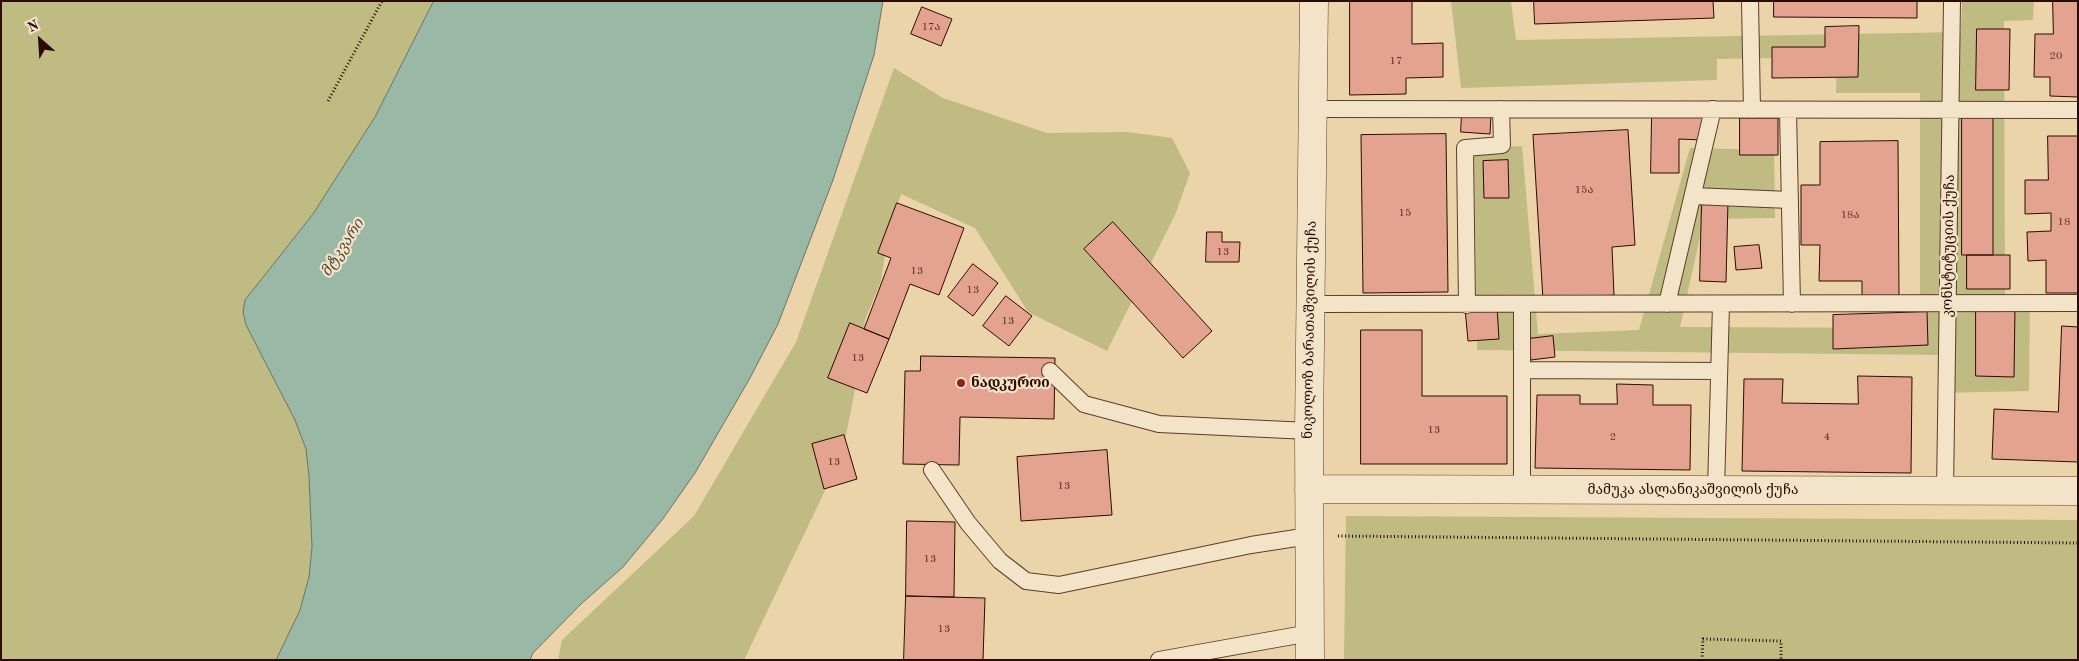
<!DOCTYPE html>
<html>
<head>
<meta charset="utf-8">
<style>
  body { margin:0 }
  #map { position:relative; width:2079px; height:661px; overflow:hidden; background:#ecd4aa; font-family:"Old Standard TT",serif }
  canvas { display:block }
  .frame { position:absolute; inset:0; border:2px solid #2b0b00; pointer-events:none }
  .north { position:absolute; left:15px; top:15px; width:50px; height:50px; -webkit-text-stroke:4px #f3e3c8; paint-order:stroke; rotate:334deg; font-size:14px; font-weight:700; line-height:20px; text-align:center; color:#2b0b00 }
  .north::after { content:''; display:block; margin:auto; width:18px; height:22px; background:#2b0b00; clip-path:polygon(50% 0,100% 100%,50% 72%,0 100%) }
</style>
</head>
<body>
<div id="map">
<canvas width="2079" height="661"></canvas>
<div class="frame"></div>
<div class="north">N</div>
</div>
<script>
const context = document.querySelector('canvas').getContext('2d');
context.lineJoin = 'round';
function fill(path, color) {
  context.fillStyle = color;
  context.fill(path, 'evenodd');
}
function stroke(path, color, width, dash) {
  context.strokeStyle = color;
  context.lineWidth = width;
  context.lineCap = dash ? 'butt' : 'round';
  context.setLineDash(dash || []);
  context.stroke(path);
}
function label(font, color, halo, rows, align = 'center') {
  context.font = font + ' "Old Standard TT","Noto Serif Georgian",serif';
  context.lineWidth = 4.5;
  context.setLineDash([]);
  context.textBaseline = 'middle';
  context.strokeStyle = halo;
  context.fillStyle = color;
  for (const [text, x, y, turn = 0] of rows) {
    context.save();
    context.translate(x, y);
    context.rotate((+turn || 0) * Math.PI / 180);
    context.textAlign = isNaN(turn) ? turn : align;
    if (halo) context.strokeText(text, 0, 0);
    context.fillText(text, 0, 0);
    context.restore();
  }
}
fill(new Path2D(`
  M1 1H434L375 117 313 214 245 300 246 325 295 420 306 449 309 476 312 547 309 577 300 610 276 660H1Z
  M1451 1H1511L1516 40 1961 32 1962 1H2034L2033 20 2004 21 2005 298 2030 296 2029 391 1941 393 1942 355 1477 350 1474 149 1522 146 1538 334 1639 330 1690 148 1774 150 1775 218 1704 219 1680 327 1920 328V93H1836L1837 57 1717 59V80L1461 88Z
  M894 68 943 98 1047 133 1127 132 1172 138 1190 173 1175 215 1107 351 1028 312 975 228 901 194 888 235 881 281 865 320 857 380 842 455 744 660H558L562 640 694 516 796 342Z
  M1346 516 2078 520V660H1344Z`), '#bfbb83');
const water = new Path2D(`
  M434 1H883L874 55 833 180 778 324 750 378 695 473 662 520 623 567 581 604 533 653 530 660H276L300 610 309 577 312 547 309 476 306 449 295 420 246 325 243 312 245 300 313 214 375 117Z`);
fill(water, '#99b8a5');
stroke(water, '#6d7363', 1);
const building = new Path2D(`
  M1350 1H1412V44L1443 43V77L1406 78V94L1350 95Z
  M1534 1H1713L1714 18 1535 24Z
  M1774 1H1917V18L1774 17Z
  M2053 1H2078V97L2050 96V77H2034L2035 34H2053Z
  M922 7 952 19 941 46 911 34Z
  M1859 26 1858 77 1772 78V47H1825V27Z
  M1977 29H2010L2009 90H1976Z
  M1462 113 1491 115 1490 134 1461 132Z
  M1652 114 1703 115V140L1679 139V173H1651Z
  M1962 117H1993V255H1962Z
  M1740 118H1778V155H1740Z
  M1628 130 1635 245 1612 247 1614 295 1543 300 1533 135Z
  M1446 134 1448 292 1363 293 1361 135Z
  M2048 136H2078V293H2046V260L2028 261 2027 232 2051 231V213L2025 214V180H2048Z
  M1898 141 1899 297H1862V281H1819L1820 245H1801V185H1820V142Z
  M1508 160 1509 198H1484L1483 161Z
  M1702 201H1728L1726 282 1700 281Z
  M897 203 964 228 939 295 910 284 889 339 864 329 891 258 878 253Z
  M1113 222 1212 331 1183 358 1084 249Z
  M1207 232H1222V242H1240L1239 262H1206Z
  M1759 245 1762 268 1736 270 1734 247Z
  M1967 255H2010V289H1967Z
  M973 264 998 283 973 316 948 297Z
  M1006 296 1032 316 1009 346 983 326Z
  M1497 306 1499 339 1468 341 1465 308Z
  M1976 307H2015L2014 377 1976 376Z
  M1927 312 1928 345 1833 349V315Z
  M850 323 889 339 867 393 828 378Z
  M2062 326 2078 327V462L1992 459 1994 409 2058 412Z
  M1361 330H1422V396H1507V464H1361Z
  M1553 336 1555 357 1531 360 1528 339Z
  M921 356 1055 358 1054 419 960 417 959 465 903 464 905 371H920Z
  M1858 376 1912 377 1911 473 1742 471 1744 379H1783L1782 403 1858 404Z
  M1617 384 1653 385V405H1691L1690 470 1535 468 1537 395H1580V404H1617Z
  M844 435 857 479 824 489 812 444Z
  M1107 450 1112 515 1021 521 1017 457Z
  M907 521 955 522 954 597 906 596Z
  M906 596 985 598 983 660H904Z`);
fill(building, '#e4a290');
stroke(building, '#2b0b00', 1);
const lane = new Path2D(`
  M1750 1 1752 110
  M1313 109 2078 110
  M1788 110 1792 304
  M1693 196 1790 200
  M1310 304 2078 303
  M1667 304 1713 109
  M1467 305 1465 148 1502 145 1501 109
  M1522 370 1719 371
  M1050 371 1084 404 1159 424 1309 431
  M932 470 968 523 1000 561 1026 581 1059 585 1251 545 1309 536
  M1522 490V304
  M1716 490 1721 304
  M1945 491 1952 1
  M1159 660 1310 633`);
const street = new Path2D(`
  M1309 489 2078 491
  M1310 660 1309 431 1314 1`);
stroke(lane, '#5b3d2a', 18);
stroke(street, '#5b3d2a', 29);
stroke(new Path2D(`
  M328 101 382 1
  M1338 536 2078 543
  M1702 660 1703 639 1781 641V660`), '#2b0b00', 3, [1, 2.5]);
stroke(lane, '#f3e3c8', 16);
stroke(street, '#f3e3c8', 28);
for (const [x, y, r, color] of [
  [961,383,5,"#8f2418"]
]) {
  const dot = new Path2D();
  dot.arc(x, y, r, 0, 2 * Math.PI);
  context.fillStyle = color;
  context.fill(dot);
  stroke(dot, '#f3e3c8', 2);
}
label('11px', '#593124', null, [
  ["17ა",931,27],
  ["20",2056,56],
  ["17",1396,61],
  ["15ა",1584,190],
  ["15",1405,213],
  ["18ა",1850,215],
  ["18",2064,222],
  ["13",1223,252],
  ["13",917,271],
  ["13",973,290],
  ["13",1008,321],
  ["13",858,358],
  ["13",1434,430],
  ["2",1613,437],
  ["4",1827,437],
  ["13",834,462],
  ["13",1064,486],
  ["13",930,559],
  ["13",944,629]
]);
label('14px', '#2b0b00', '#f3e3c8', [
  ["კონსტიტუციის ქუჩა",1949,246,-89],
  ["ნიკოლოზ ბარათაშვილის ქუჩა",1310,330,-89],
  ["მამუკა ასლანიკაშვილის ქუჩა",1693,490]
]);
label('bold 14px', '#2b0b00', '#f3e3c8', [
  ["ნადკუროი",971,383]
], 'left');
label('italic 15px', '#52483a', '#f3e3c8', [
  ["მტკვარი",343,248,-57]
]);
</script>
</body>
</html>
